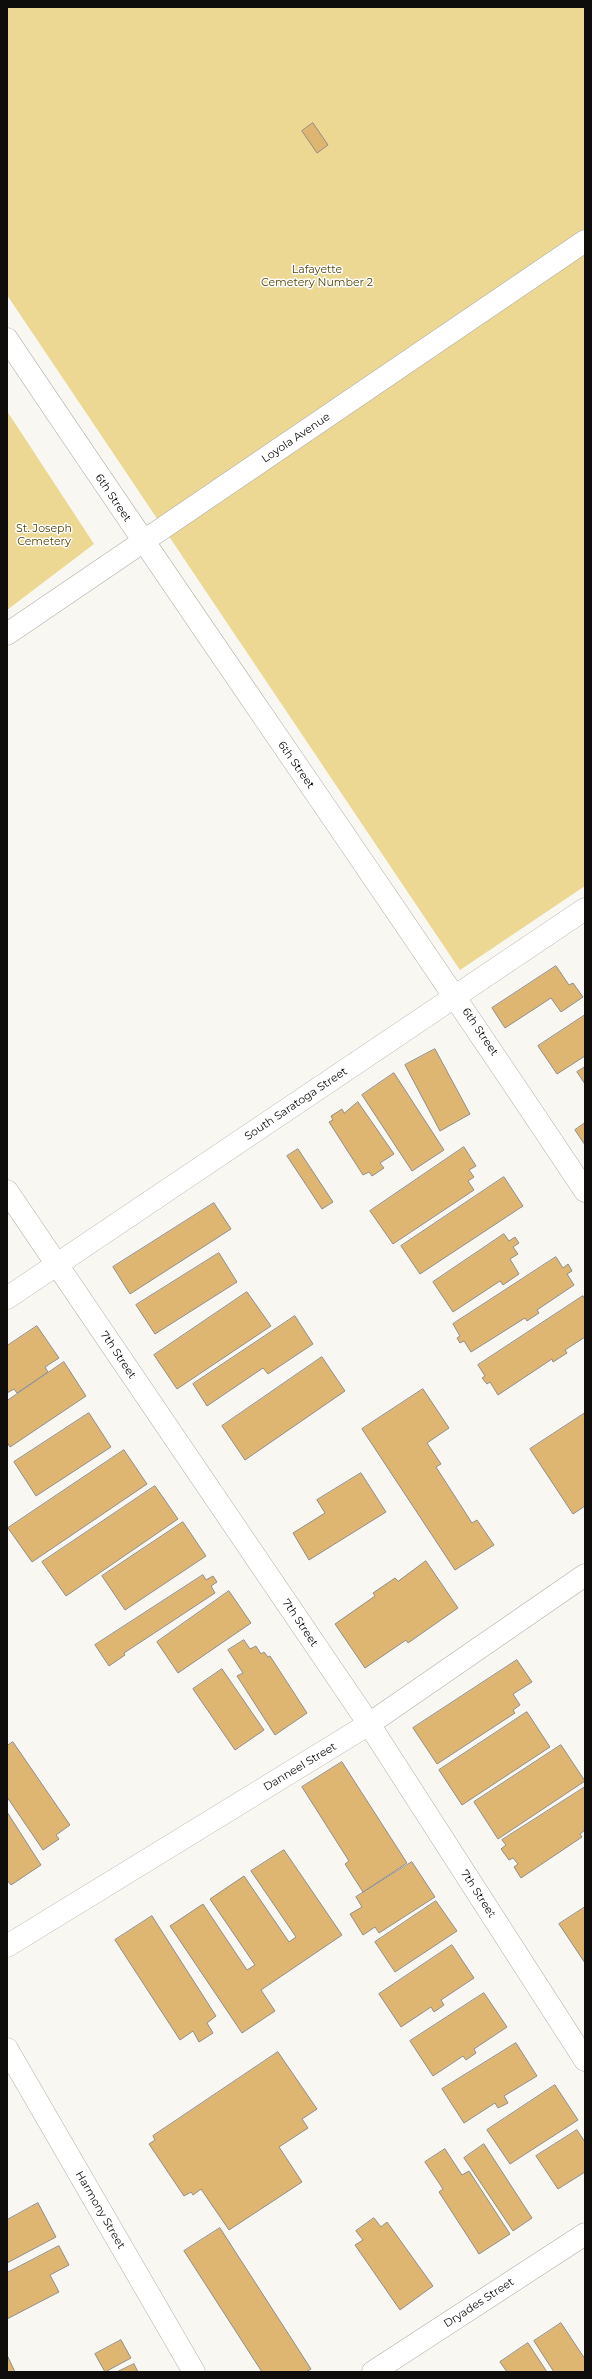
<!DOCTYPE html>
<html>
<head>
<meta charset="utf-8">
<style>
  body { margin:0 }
  #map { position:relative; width:592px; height:2379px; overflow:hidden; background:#f8f7f1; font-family:Montserrat,sans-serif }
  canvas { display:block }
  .frame { position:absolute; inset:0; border:8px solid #0e0d0b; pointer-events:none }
</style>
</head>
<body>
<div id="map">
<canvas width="592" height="2379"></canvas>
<div class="frame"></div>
</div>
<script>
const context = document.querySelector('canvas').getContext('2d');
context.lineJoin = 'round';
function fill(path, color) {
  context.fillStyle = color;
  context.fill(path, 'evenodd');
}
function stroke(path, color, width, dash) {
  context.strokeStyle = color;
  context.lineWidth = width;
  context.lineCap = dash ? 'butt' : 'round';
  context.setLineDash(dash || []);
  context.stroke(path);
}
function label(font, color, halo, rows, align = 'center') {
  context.font = font + ' Montserrat,sans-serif';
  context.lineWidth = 3;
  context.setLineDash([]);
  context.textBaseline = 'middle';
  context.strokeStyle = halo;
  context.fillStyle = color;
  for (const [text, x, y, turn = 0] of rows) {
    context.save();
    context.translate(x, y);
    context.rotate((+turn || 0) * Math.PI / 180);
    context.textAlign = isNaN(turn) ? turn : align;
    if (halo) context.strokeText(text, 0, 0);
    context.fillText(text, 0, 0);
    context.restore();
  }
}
fill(new Path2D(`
  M7 7H585V886L460 970 7 295Z
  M7 411 94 544 7 610Z`), '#ecd893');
const building = new Path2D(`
  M313 123 328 145 317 153 302 131Z
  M556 966 569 985 573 983 583 997 561 1012 551 998 505 1028 492 1008Z
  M585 1015V1056L557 1074 538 1046Z
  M435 1049 470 1114 440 1131 405 1065Z
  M585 1067V1084L577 1072Z
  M394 1073 444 1150 412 1171 362 1095Z
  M358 1102 394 1154 380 1163 384 1168 372 1176 369 1172 363 1175 329 1122 333 1120 331 1116 342 1109 344 1113Z
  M585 1123V1145L575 1130Z
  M464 1147 476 1166 469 1170 474 1177 468 1181 474 1190 393 1244 370 1211Z
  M298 1149 333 1202 322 1209 287 1156Z
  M504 1177 523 1206 420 1274 401 1246Z
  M214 1203 231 1229 130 1294 113 1267Z
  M504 1234 509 1241 515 1237 519 1243 513 1247 518 1254 510 1259 519 1274 503 1285 500 1281 453 1312 433 1282Z
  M219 1253 237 1282 155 1334 136 1305Z
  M556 1257 563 1268 568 1264 572 1271 567 1274 574 1285 537 1310 539 1313 527 1321 525 1318 471 1352 464 1341 460 1343 457 1338 460 1336 453 1324Z
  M247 1292 271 1326 177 1389 154 1355Z
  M583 1296 585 1299V1337L565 1350 567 1353 553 1362 552 1359 498 1395 490 1382 487 1384 482 1378 485 1376 478 1365Z
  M295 1316 313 1344 268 1374 263 1368 207 1406 193 1384Z
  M37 1326 59 1358 45 1367 48 1372 17 1393 14 1389 7 1393V1346Z
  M322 1357 345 1391 245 1460 222 1426Z
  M64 1362 86 1396 10 1447 7 1442V1401Z
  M423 1389 449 1428 427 1443 441 1464 436 1467 472 1523 477 1520 494 1545 455 1570 362 1429Z
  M89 1413 111 1447 36 1496 14 1462Z
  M585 1413V1506L573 1514 530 1449Z
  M124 1450 147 1484 32 1562 8 1528Z
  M361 1473 386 1512 309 1560 293 1533 325 1513 317 1500Z
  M155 1486 178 1519 66 1596 42 1562Z
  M183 1522 206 1556 125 1610 102 1576Z
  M426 1561 458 1608 408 1643 406 1640 365 1668 335 1624 375 1596 373 1593 395 1578 398 1581Z
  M203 1575 206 1580 213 1576 217 1582 211 1586 215 1593 124 1653 125 1655 109 1666 95 1645Z
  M229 1591 251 1623 178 1673 157 1642Z
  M244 1640 250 1649 256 1646 261 1654 264 1652 268 1657 270 1656 307 1713 275 1735 237 1676 243 1673 228 1650Z
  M517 1660 532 1682 513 1694 520 1705 513 1710 515 1713 437 1764 413 1728Z
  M222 1669 264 1730 235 1750 193 1689Z
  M527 1712 550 1747 462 1805 439 1770Z
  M13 1742 70 1825 56 1835 59 1839 43 1850 7 1797V1746Z
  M561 1745 585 1781 498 1839 474 1802Z
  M342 1762 407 1863 363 1892 345 1864 349 1861 302 1787Z
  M585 1787V1830L580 1834 582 1837 521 1878 514 1867 518 1864 513 1858 509 1860 501 1849 506 1845 502 1840Z
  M7 1812 41 1865 11 1885 7 1880Z
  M284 1850 342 1935 261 1990 275 2011 242 2033 170 1926 203 1904 247 1970 255 1965 210 1899 244 1876 289 1942 296 1937 251 1871Z
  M412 1862 435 1897 379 1933 375 1927 363 1935 350 1914 362 1907 356 1897Z
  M436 1901 457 1931 395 1972 375 1942Z
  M585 1907V1963L559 1924Z
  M152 1916 216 2016 207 2023 213 2033 199 2042 193 2031 180 2040 115 1940Z
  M452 1945 474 1978 441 2000 444 2005 434 2012 431 2007 401 2027 379 1994Z
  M484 1993 507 2027 474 2049 476 2053 466 2060 463 2056 433 2076 410 2041Z
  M516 2043 537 2076 504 2096 508 2103 498 2108 495 2103 464 2123 442 2089Z
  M278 2052 317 2109 302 2119 308 2128 279 2147 302 2182 229 2230 201 2189 193 2195 191 2192 184 2196 149 2144 155 2140 153 2136Z
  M555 2085 578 2120 510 2164 487 2130Z
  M577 2130 585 2142V2172L558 2189 536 2156Z
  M484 2144 532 2218 513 2231 464 2158Z
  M445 2149 462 2175 469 2171 510 2234 479 2254 439 2192 443 2189 425 2162Z
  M38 2203 56 2237 7 2263V2220Z
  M374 2218 381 2227 387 2222 433 2286 400 2310 355 2245 363 2240 356 2231Z
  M220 2228 311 2369 306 2372H262L184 2251Z
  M59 2246 69 2265 50 2275 59 2292 7 2319V2273Z
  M561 2323 585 2359V2372H554L534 2341Z
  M121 2340 131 2358 105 2372 95 2354Z
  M528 2343 547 2372H507L500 2362Z
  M8 2357 15 2372H7Z
  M134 2364 138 2372H117Z`);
fill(building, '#deb571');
stroke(building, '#918e89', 1);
const minor = new Path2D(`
  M7 339C198 624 395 905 585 1191
  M7 634 585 241
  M7 1191 369 1724 585 2060
  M7 1298 585 909
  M7 1946 369 1724 585 1575
  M7 2049 194 2372
  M373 2372 585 2234`);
stroke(minor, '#b0aea9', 23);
stroke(minor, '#fff', 22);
label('11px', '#544507', '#fff', [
  ["Lafayette",317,270],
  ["Cemetery Number 2",317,283],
  ["St. Joseph",44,529],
  ["Cemetery",44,542]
]);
label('11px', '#0e0d0b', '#fff', [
  ["Loyola Avenue",296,438,-34],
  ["6th Street",113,498,56],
  ["6th Street",296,765,55],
  ["6th Street",480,1032,56],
  ["South Saratoga Street",296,1104,-34],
  ["7th Street",118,1355,56],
  ["7th Street",300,1623,56],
  ["Danneel Street",300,1767,-31],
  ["7th Street",478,1894,57],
  ["Harmony Street",100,2210,60],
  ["Dryades Street",479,2303,-33]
]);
</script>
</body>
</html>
